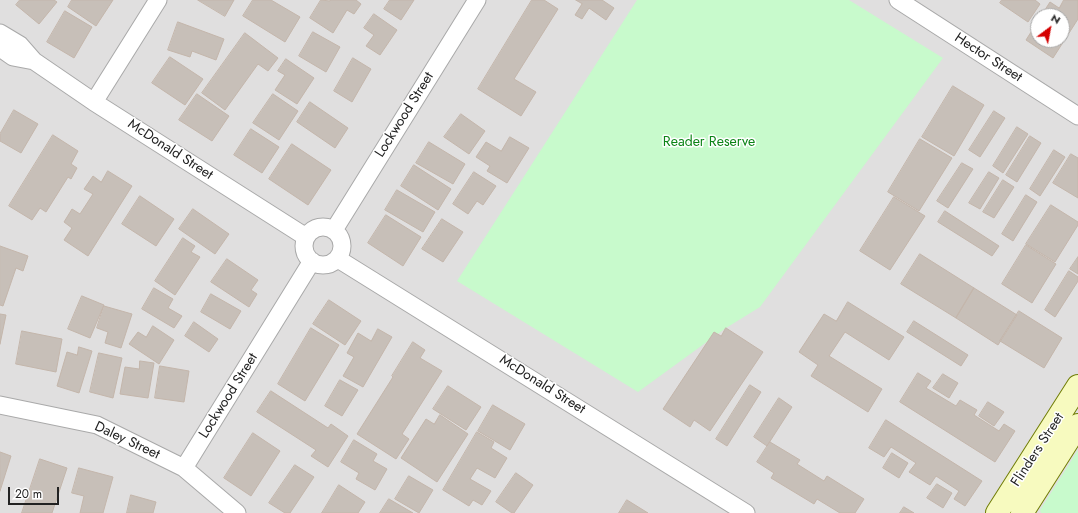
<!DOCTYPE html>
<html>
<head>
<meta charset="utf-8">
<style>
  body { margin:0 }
  #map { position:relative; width:1078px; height:513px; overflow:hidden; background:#f2efe9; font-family:Jost,sans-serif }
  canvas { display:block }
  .north { position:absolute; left:1030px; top:8px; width:40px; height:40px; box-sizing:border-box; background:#fff; border:1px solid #a7a7a7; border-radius:50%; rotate:32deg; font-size:11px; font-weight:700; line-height:16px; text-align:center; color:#222 }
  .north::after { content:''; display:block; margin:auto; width:14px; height:18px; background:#d40000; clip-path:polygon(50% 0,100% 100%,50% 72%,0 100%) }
  .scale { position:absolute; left:8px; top:487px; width:51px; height:18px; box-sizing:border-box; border:2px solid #222; border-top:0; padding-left:5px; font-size:12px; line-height:14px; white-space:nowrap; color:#222; -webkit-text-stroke:3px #fff; paint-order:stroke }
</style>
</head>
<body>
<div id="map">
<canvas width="1078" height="513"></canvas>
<div class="north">N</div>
<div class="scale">20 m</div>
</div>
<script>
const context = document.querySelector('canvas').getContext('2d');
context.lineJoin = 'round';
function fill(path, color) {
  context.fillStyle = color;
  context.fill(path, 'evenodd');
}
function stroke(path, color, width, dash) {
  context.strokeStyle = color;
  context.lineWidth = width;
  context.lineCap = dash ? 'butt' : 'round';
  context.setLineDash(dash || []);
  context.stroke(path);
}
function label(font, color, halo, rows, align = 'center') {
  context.font = font + ' Jost,sans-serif';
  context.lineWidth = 3;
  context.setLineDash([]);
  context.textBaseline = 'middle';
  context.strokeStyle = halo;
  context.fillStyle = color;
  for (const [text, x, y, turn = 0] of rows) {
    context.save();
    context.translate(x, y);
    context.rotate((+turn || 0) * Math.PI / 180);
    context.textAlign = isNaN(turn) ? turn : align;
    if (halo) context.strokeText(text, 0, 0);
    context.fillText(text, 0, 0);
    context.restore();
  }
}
fill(new Path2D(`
  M0 0H1078V513H0ZM1038 16H1062V40H1038Z`), '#e0dfdf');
fill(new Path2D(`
  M637 0H849L943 58 760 307 726 328 638 392 457 281Z
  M1078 450V513H1041L1040 510Z`), '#c8facc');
const building = new Path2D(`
  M20 0H54L57 2 39 24 16 5Z
  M72 0H113L96 26 68 7Z
  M198 0H234L225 16Z
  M253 0H271L300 17 285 42 243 16Z
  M321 0 330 1V0H356L361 4 354 14 347 10 333 33 310 18Z
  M390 0H414L401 20 384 9Z
  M532 0H544L558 9 514 79 536 92 521 116 478 89Z
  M576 0H602L614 8 606 20 589 8 582 19 575 15 582 4Z
  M1002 0H1035L1040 4 1028 22 1000 3Z
  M1064 0H1078V19L1053 58 1026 40 1038 21V40H1062V16H1041L1050 2 1059 8Z
  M65 11 92 27 74 58 47 42Z
  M374 14 397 30 380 55 366 46 374 35 364 28Z
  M178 22 224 39 216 60 192 51 190 57 168 50Z
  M313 32 340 47 326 72 299 56Z
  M245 33 278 58 268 71 258 64 225 110 202 93Z
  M170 57 203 79 185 105 152 83Z
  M353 58 371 69 352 102 334 91Z
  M286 59 314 78 297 104 275 90 285 75 278 71Z
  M953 86 984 105 954 156 922 137Z
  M197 94 229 116 212 141 179 120Z
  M273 94 298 111 279 140 253 123Z
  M310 102 348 128 335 148 297 122Z
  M14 110 38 124 21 153 0 141V134Z
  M994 111 1005 118 980 157 969 150Z
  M461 114 485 131 469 154 444 137Z
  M1017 127 1028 134 1003 173 993 166Z
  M251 129 279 147 262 173 234 155Z
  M53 135 78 151 71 164 77 168 71 179 68 177 46 212 40 208 32 220 9 206Z
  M1030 136 1041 143 1017 182 1006 175Z
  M510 137 529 148 507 183 487 171 490 166 476 157 486 142 501 151Z
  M920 139 952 158 919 211 888 192Z
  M429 142 465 164 453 184 416 163Z
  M292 144 331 170 308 205 269 179Z
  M1054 150 1065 157 1040 196 1030 189Z
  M1071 154 1078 158V198L1053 183Z
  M962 163 973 169 948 208 937 201Z
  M414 165 451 189 438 210 401 186Z
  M108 171 132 186 88 256 64 240 72 228 64 222 72 209 80 214 93 194 84 189 93 176 101 182Z
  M474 172 496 186 483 205 477 201 468 214 453 204Z
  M989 172 999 178 980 209 969 203Z
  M1003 180 1014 187 994 218 983 212Z
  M397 190 435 212 423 232 385 210Z
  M1026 195 1037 202 1013 241 1002 234Z
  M140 196 174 219 156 246 122 224Z
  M894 197 925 216 890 270 860 251Z
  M1051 205 1078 222V225L1055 262 1026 244Z
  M193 209 229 234 215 254 179 229Z
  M945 211 999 246 992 256 938 222Z
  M386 215 421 237 403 266 368 243Z
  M442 219 463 232 443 262 422 249Z
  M183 238 195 246 191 252 200 257 175 295 155 281Z
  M1026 245 1056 264 1032 303 1002 284Z
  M0 246 28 256 23 271 16 268 3 306 0 305Z
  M920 254 974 288 956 318 901 284Z
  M1078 257V274L1070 269Z
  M227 259 258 280 251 290 257 294 249 307 211 282Z
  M1069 271 1078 277V281L1055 317 1045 310Z
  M154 288 173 299 168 308 182 316 174 328 142 309Z
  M974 288 1017 315 998 345 956 318Z
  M211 294 241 311 230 329 201 312Z
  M82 296 104 305 90 338 68 329Z
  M329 300 361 321 345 345 313 324Z
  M848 302 904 337 889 360 845 332 829 356 882 389 868 412 811 376 818 365 799 352 824 314 836 321Z
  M104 306 132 314 121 348 105 343 108 332 97 328Z
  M1019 311 1062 338 1044 368 1000 341Z
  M0 314 6 315 0 344Z
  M914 321 968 355 961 366 907 332Z
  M194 322 218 339 209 352 185 336Z
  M153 326 174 340 159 364 129 344 138 332 146 337Z
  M311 328 339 345 305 401 278 384Z
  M726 328 763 352 710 431 694 420 690 427 663 409 714 332 721 336Z
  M378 329 392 337 363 387 343 376 354 357 347 353 358 333 371 341Z
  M22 331 62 339 56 372 16 364Z
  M413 342 425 350 420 358 442 371 402 434 409 439 396 459 357 434 393 377 392 376Z
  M79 347 92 351 79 393 57 386 67 352 77 355Z
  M99 353 122 358 113 398 90 392Z
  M140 361 154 363 148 398 120 394 125 367 139 369Z
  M160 366 189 371 184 402 155 398Z
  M918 373 931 381 926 388 956 406 960 400 977 410 974 415 999 431 1004 424 1015 431 995 462 900 402Z
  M943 374 958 383 949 398 933 388Z
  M340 380 358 390 342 416 325 406Z
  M750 385 761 392 727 446 716 439Z
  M448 386 481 407 466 430 433 409Z
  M271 391 328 428 331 424 348 436 328 467 311 456 316 450 257 412Z
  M779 398 792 407 767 446 754 437Z
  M988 402 1004 412 994 426 979 416Z
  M493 405 525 424 510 450 478 431Z
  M440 415 468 434 437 482 401 458 426 419 434 424Z
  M886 420 982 481 965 506 954 499 959 491 936 476 930 485 909 472 916 463 891 447 884 457 869 448Z
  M477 432 494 442 491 448 507 458 495 478 477 468 470 479 491 491 482 505 473 500 469 506 443 490Z
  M253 433 280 451 251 496 224 478Z
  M354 440 377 454 373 461 387 469 375 490 356 479 359 473 341 462Z
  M770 442 800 460 797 464 824 481 827 476 864 499 855 513H840L817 499 814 504 771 478 774 473 757 462Z
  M0 452 11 456 0 491Z
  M892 453 908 463 899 478 883 468Z
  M40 459 67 468 52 513H22Z
  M295 465 314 477 290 513H285L269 503Z
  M79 468 113 477 103 513H80L84 496 72 493Z
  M516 473 533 485 514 513H512L496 502Z
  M409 476 433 490 419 513 395 499Z
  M937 484 952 493 943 508 927 498Z
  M339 485 365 502 358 513H322Z
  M131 495 156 502 153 513H127Z
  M389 499 413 513H380Z
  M627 500 648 513H619Z
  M904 507 914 513H900Z`);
fill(building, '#c7bfb8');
stroke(building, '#c4b6ab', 1);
const minor = new Path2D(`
  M898 0 1078 116
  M0 33 20 45 34 61 94 102 306 237
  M0 48 13 57 34 61
  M94 102 158 0
  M304 246a19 19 0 1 1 38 0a19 19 0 1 1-38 0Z
  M334 230 477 0
  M338 259 746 513
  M0 405 97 425 184 468 237 513
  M184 468 312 261`);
const secondary = new Path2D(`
  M997 513 1078 386
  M1022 513 1078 425`);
stroke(minor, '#a9a9a9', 19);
stroke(secondary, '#707d05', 24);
stroke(minor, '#fff', 17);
stroke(secondary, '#f7fabf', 22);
label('14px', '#222', '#fff', [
  ["Hector Street",988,58,33],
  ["Lockwood Street",405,115,-58],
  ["McDonald Street",170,150,33],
  ["McDonald Street",542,385,32],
  ["Lockwood Street",229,396,-58],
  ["Daley Street",127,441,25],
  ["Flinders Street",1038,450,-57]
]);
label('14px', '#0c8416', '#fff', [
  ["Reader Reserve",709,143]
]);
</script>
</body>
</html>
